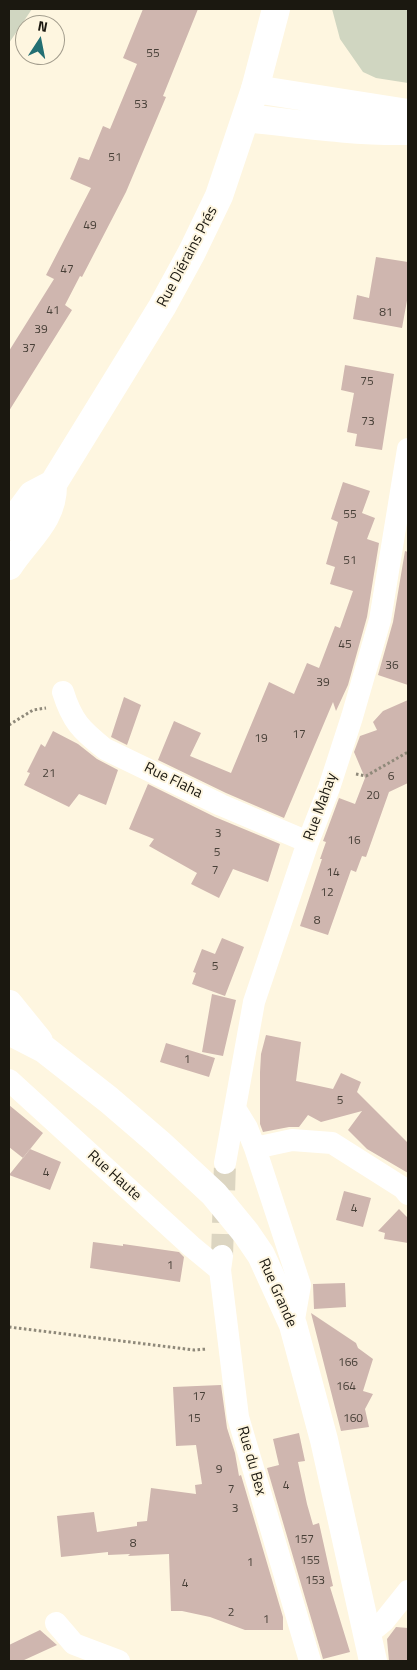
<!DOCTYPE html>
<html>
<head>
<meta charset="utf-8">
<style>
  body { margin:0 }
  #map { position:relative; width:417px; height:1670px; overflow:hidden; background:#fef6e0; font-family:"Titillium Web",sans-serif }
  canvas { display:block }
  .frame { position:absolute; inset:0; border:10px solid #1b1810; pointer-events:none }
  .north { position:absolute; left:15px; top:15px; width:50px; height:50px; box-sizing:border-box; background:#fef6e0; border:1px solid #a39d8d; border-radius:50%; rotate:11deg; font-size:14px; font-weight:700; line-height:20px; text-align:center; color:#1b1810 }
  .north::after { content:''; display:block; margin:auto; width:18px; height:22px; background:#236f73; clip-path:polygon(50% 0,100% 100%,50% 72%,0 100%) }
</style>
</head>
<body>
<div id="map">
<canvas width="417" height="1670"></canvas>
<div class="frame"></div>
<div class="north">N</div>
</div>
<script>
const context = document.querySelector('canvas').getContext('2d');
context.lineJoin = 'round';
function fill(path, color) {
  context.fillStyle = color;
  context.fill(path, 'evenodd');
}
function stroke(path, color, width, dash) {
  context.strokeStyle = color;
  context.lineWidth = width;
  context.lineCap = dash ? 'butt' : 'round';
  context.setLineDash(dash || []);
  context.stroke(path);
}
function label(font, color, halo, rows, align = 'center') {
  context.font = font + ' "Titillium Web",sans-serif';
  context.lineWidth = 4;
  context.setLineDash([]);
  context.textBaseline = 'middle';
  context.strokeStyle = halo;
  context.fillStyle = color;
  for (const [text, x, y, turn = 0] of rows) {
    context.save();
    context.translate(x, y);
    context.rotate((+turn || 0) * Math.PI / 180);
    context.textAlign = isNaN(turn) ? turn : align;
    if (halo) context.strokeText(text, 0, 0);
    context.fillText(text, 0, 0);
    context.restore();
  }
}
fill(new Path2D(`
  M9 9H32L9 43Z
  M332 9H408V83L376 78 363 72 340 39Z`), '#d0d6c1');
fill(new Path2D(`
  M143 9H198L163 96 166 97 126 192 82 277 80 276 65 305 72 310 9 411V351L54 279 46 275 91 188 70 179 79 157 89 160 103 126 110 129 137 64 123 58Z
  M376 257 408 262V295L402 328 353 319 357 295 369 298Z
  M345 365 394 374 382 450 355 446 357 434 347 432 354 393 341 390Z
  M343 482 370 491 362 513 375 518 367 539 379 543 367 617 348 685 336 711 333 702 284 818 226 793 158 760 174 721 201 733 190 756 231 773 269 682 294 694 307 663 319 668 335 626 340 628 353 591 330 584 335 567 326 564 338 522 331 519Z
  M405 551 408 552V685L378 675 393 622Z
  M124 697 141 705 127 745 111 737Z
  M408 700V783L389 792 366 857 362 856 356 872 351 870 328 935 300 926 322 859H320L326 842 323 841 339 798 355 804 365 778 354 752 360 736 377 730 373 722 383 711Z
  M53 731 78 744 97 759 118 770 106 805 79 794 69 807 24 785 30 773 27 772 41 744 45 747Z
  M148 784 215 817 280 844 268 882 233 869 219 898 191 884 197 873 149 846 154 839 129 829Z
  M222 938 244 947 225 996 192 984 196 973 193 972 202 949 215 954Z
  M212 994 236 1000 223 1056 202 1052Z
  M266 1035 301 1042 296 1081 333 1089 341 1073 361 1082 357 1092 408 1143V1173L367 1149 348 1130 362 1111 321 1122 308 1115 299 1127H289L263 1132 260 1124V1072L261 1054Z
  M166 1043 215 1058 209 1077 160 1062Z
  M9 1105 43 1133 23 1158 9 1147Z
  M30 1149 61 1162 50 1190 9 1175Z
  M344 1191 371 1198 363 1227 336 1220Z
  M399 1209 408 1218V1243L384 1239 385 1233 378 1231Z
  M93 1242 123 1246V1244L179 1252 184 1257 180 1282 90 1268Z
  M345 1283 346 1307 314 1309 313 1284Z
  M311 1313 356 1343 358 1348 373 1359 363 1391 373 1394 365 1409 369 1427 341 1431Z
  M221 1385 227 1428 235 1453 239 1476 241 1475 283 1617V1630H245L210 1617 182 1611H171L169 1554 128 1556 130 1554 108 1555V1552L61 1557 57 1516 94 1512 97 1532 137 1526V1522L147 1521 151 1488 196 1494 195 1485 202 1484 196 1445 176 1446 173 1387Z
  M299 1433 305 1461 298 1462 307 1504 313 1525 319 1523 333 1586 330 1587 350 1652 323 1659 267 1468 279 1465 273 1439Z
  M396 1627 408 1628V1661H389L387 1639Z
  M40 1630 57 1645 22 1661H9V1645Z`), '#cfb6af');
stroke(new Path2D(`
  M222 1256 225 1163`), '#dcd5c1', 22, [22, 11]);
stroke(new Path2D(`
  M9 725 33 710 46 708
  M356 774 366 776 408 752
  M9 1327 194 1350 207 1349`), '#8f897a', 3, [2.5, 2.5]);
stroke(new Path2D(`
  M63 692C72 721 81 730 105 749L221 805 308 842
  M9 1080 191 1246 220 1270
  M236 1110 247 1128 255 1148 300 1285 293 1325
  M255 1148 292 1140 332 1143 403 1188 408 1194
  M225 1163 254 1002 308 842 329 788 352 717 380 620 408 449
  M222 1256 220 1270 238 1417 310 1661
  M56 1623 74 1644 119 1661
  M368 1634 384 1621 408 1591`), '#fff', 22);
stroke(new Path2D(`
  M9 526 32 495 53 484
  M9 566C27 538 54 520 53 484L162 307 192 252 219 196 255 89 276 9
  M9 1004 39 1041
  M9 1031 44 1049 109 1100 159 1143 214 1194 246 1233 261 1255 293 1325 324 1440 373 1661`), '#fff', 28);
stroke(new Path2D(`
  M255 89 408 113
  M246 118C300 124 354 132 408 131`), '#fff', 28);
label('12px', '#484038', null, [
  ["55",153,54],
  ["53",141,105],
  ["51",115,158],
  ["49",90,226],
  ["47",67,270],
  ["41",53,311],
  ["81",386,313],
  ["39",41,330],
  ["37",29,349],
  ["75",367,382],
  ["73",368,422],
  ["55",350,515],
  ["51",350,561],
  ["45",345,645],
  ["36",392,666],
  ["39",323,683],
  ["17",299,735],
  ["19",261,739],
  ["21",49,774],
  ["6",391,777],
  ["20",373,796],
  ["3",218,834],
  ["16",354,841],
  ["5",217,853],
  ["7",215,871],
  ["14",333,873],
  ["12",327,893],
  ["8",317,921],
  ["5",215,967],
  ["1",187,1060],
  ["5",340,1101],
  ["4",46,1173],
  ["4",354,1209],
  ["1",170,1266],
  ["166",348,1363],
  ["164",346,1387],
  ["17",199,1397],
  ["15",194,1419],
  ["160",353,1419],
  ["9",219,1470],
  ["4",286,1486],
  ["7",231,1490],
  ["3",235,1509],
  ["157",304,1540],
  ["8",133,1544],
  ["155",310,1561],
  ["1",250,1563],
  ["153",315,1581],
  ["4",185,1584],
  ["2",231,1613],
  ["1",266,1620]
]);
label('15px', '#1b1810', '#fef6e0', [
  ["Rue Diérains Prés",188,257,-62],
  ["Rue Flaha",173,781,26],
  ["Rue Mahay",321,807,-70],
  ["Rue Haute",114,1176,42],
  ["Rue Grande",277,1293,66],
  ["Rue du Bex",251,1461,74]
]);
</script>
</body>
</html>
